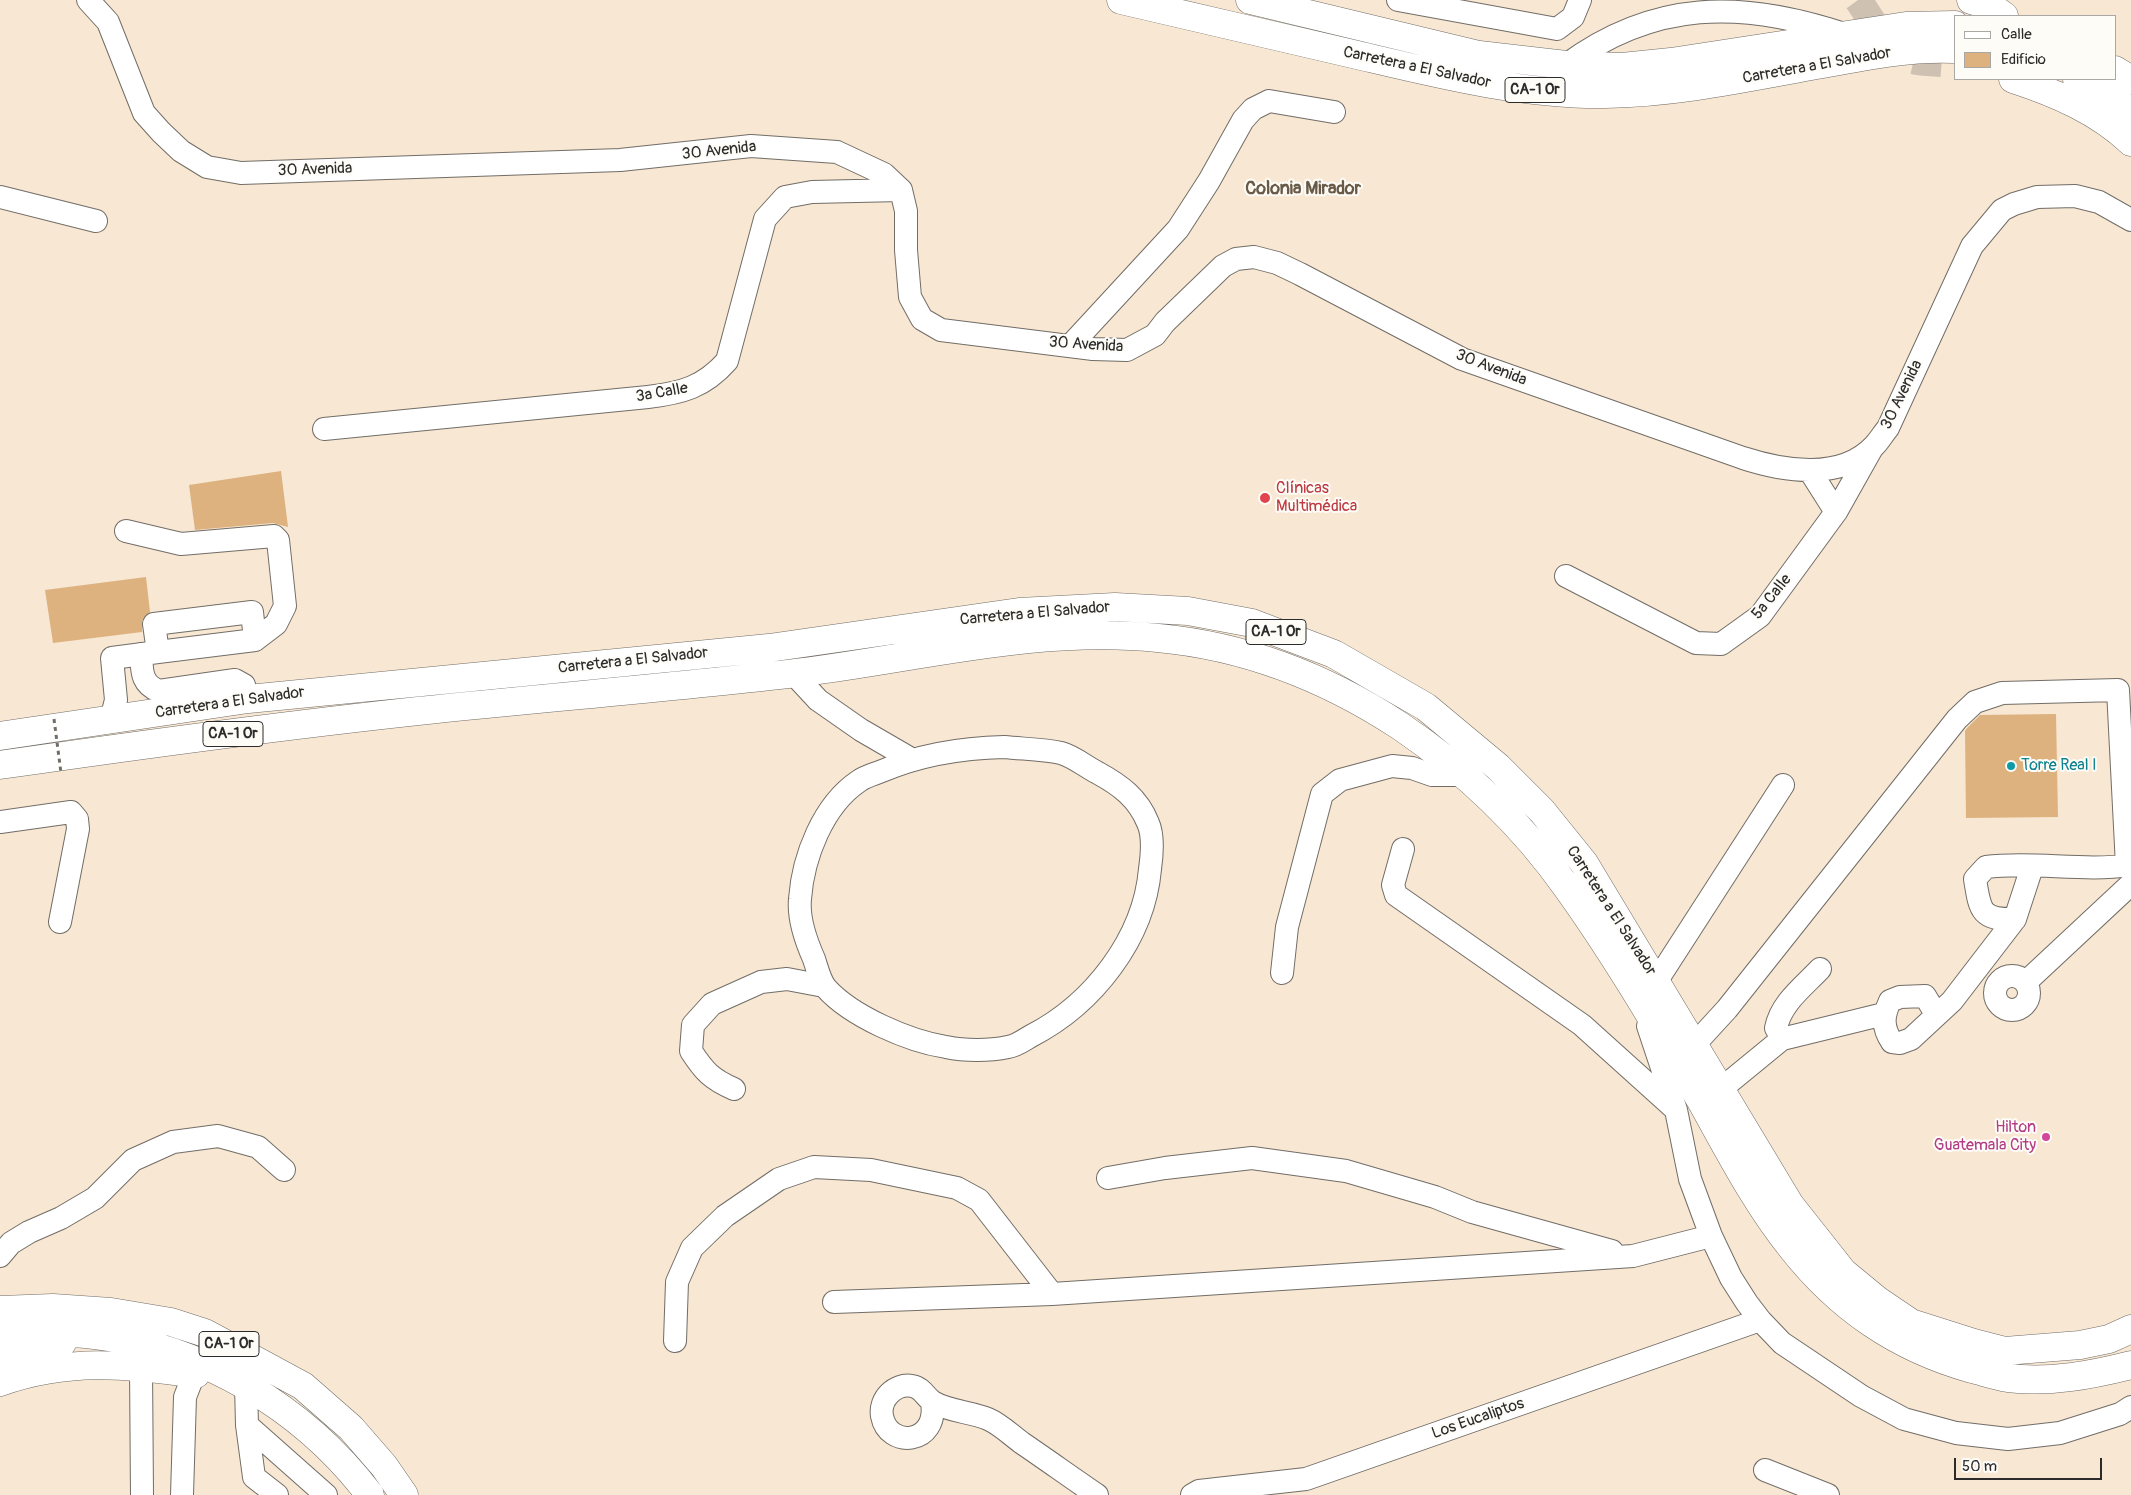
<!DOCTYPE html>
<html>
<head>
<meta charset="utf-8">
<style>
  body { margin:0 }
  #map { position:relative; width:2131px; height:1495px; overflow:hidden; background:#f7e7d3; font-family:Pangolin,sans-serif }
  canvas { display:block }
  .legend { position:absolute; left:1954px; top:15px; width:162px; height:65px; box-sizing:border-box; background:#fdfcf7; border:1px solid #a9a8a5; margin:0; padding:6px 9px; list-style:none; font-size:15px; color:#2b2b2b }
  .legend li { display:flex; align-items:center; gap:10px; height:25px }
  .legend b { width:25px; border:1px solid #a9a8a5 }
  .scale { position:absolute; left:1954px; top:1458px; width:148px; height:22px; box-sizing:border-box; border:2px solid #2b2b2b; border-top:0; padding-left:6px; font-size:15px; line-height:18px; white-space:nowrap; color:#2b2b2b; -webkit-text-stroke:4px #fdfcf7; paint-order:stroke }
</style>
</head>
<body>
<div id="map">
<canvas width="2131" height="1495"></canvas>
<ul class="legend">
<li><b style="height:6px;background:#fff"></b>Calle</li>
<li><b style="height:14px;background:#ddb27e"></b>Edificio</li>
</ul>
<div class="scale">50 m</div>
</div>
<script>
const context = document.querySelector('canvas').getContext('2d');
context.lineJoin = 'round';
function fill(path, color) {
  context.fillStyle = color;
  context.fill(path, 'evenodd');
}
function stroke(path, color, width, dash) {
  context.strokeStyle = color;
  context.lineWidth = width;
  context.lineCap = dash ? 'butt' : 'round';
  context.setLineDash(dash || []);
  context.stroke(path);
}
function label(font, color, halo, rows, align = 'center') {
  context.font = font + ' Pangolin,sans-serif';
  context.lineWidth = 4;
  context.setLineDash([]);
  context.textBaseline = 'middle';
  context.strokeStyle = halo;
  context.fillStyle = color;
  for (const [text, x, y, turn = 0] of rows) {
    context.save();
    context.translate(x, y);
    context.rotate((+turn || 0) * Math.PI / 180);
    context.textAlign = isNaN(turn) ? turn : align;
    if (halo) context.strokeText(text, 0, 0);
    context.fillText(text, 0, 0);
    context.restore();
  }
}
fill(new Path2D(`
  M281 471 288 527 273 523 195 530 189 485Z
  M146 577 150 612 142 620V632L53 643 45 590Z
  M2056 714 2058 817 1966 818 1965 731 1967 728 1980 715Z`), '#ddb27e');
stroke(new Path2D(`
  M1858 0C1871 18 1884 44 1903 56 1913 63 1930 62 1942 63`), '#cec1b1', 28, [28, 14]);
const minor = new Path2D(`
  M88 0 108 22 144 113 161 132 181 151 207 167 241 173 620 160 751 146 837 152 884 174 901 190 906 211V250L910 297 922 319 941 330 1093 349 1127 350 1155 335 1165 322 1223 266 1236 259 1254 257 1277 263 1300 274 1462 359 1743 458C1783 471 1841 481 1874 446 1879 441 1883 434 1888 428L1972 246 2002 210 2014 204 2037 197 2075 196 2099 202 2131 220
  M1398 0 1557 29 1573 17 1580 0
  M1566 65C1654 0 1741 0 1844 34
  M0 197 96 221
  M1070 346 1178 229 1209 181 1243 120 1253 109 1269 101 1334 112
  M324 429 648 397C682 393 704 387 727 361L765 219 785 197 812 192 901 190
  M1810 471 1836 512
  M126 531 181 544 274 536 278 540 285 606 276 624 255 640 158 652
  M1566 576 1696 643 1721 644 1760 616 1836 512 1872 448
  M141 654C142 671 141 684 159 691L235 680 244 685 248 699
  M793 673 818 700 861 730 911 759
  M111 720 116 700 112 658 158 652 154 624 252 612 255 640
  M1004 747C1022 749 1043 749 1061 753 1073 756 1086 767 1098 773 1120 785 1138 798 1148 823 1154 836 1152 855 1150 869 1144 939 1093 1004 1031 1036 1024 1040 1016 1046 1008 1047 989 1051 965 1051 946 1047 908 1041 851 1016 826 988 820 981 817 968 814 959 806 941 798 919 800 899 803 857 823 805 859 781 866 776 875 774 882 771 922 754 961 748 1004 747Z
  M0 822 71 812 77 819 78 829 60 922
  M1403 849 1393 885 1396 895 1582 1025 1673 1107
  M2032 867 2015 919C1980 920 1980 910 1975 879L1986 867C2033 861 2083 872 2131 865
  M1282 973 1287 927 1322 794 1340 780 1392 766 1412 768 1432 775H1462
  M1995 993a17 17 0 1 1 34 0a17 17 0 1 1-34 0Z
  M1656 982 1783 785
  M2026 982 2131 884
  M1936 1014 1925 996 1900 997 1890 1001C1883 1016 1882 1027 1892 1042L1900 1043 1911 1039 1952 1001 2015 919
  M1648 1026 1676 1110 1690 1179 1711 1236 1731 1278 1747 1303 1760 1320 1782 1343 1861 1396 1904 1419 1956 1433 2008 1439 2060 1433 2120 1414 2131 1407
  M1782 1039 1776 1028C1781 1003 1803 987 1820 969
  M1694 1045 1727 1009 1957 719 1975 702 2002 693 2118 690 2127 866
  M734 1089C711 1079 704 1071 691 1051L693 1025 712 1004 761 982 787 979 824 986
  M1721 1089 1782 1039 1884 1014
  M1108 1178 1165 1168 1252 1158 1346 1171 1435 1197 1472 1212 1612 1251
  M0 1256 11 1243 29 1232 61 1218 95 1198 133 1160 173 1142 218 1136 258 1147 284 1170
  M834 1302 1052 1294 1633 1256 1711 1236
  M675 1341 677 1282 692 1248 725 1216 779 1179 814 1167 871 1170 957 1188 979 1200 1052 1294
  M141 1367 142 1495
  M246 1385 247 1425 254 1477 277 1495
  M932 1402C939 1445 888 1449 882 1416 879 1399 895 1383 912 1386 923 1388 925 1397 933 1402 947 1411 972 1412 988 1419 1000 1424 1011 1435 1022 1443 1047 1460 1072 1478 1097 1495
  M247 1425 326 1495
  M1765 1470 1828 1495
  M182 1495 185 1397 194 1374
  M1192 1495 1199 1491 1306 1479 1760 1320`);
const highway = new Path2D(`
  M1121 0C1200 18 1278 37 1357 55 1438 74 1521 95 1605 94 1680 93 1754 76 1828 63 1870 55 1912 47 1955 49
  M1250 0 1479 55 1566 65 1622 67 1671 62 1906 26 1955 25
  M1971 0 1990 6 2004 16
  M2115 70 2131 80
  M2013 79C2056 93 2098 111 2131 142
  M2077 79 2100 89 2131 112
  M0 736 248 699 769 648 1019 612 1115 607 1188 611 1252 623 1334 654 1426 707 1498 767 1542 811 1584 863 1790 1205 1843 1272 1877 1300 1911 1323 1974 1343 2005 1351 2080 1345 2109 1339 2131 1329
  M0 765C139 745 279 726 418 711 541 698 665 688 788 674 911 660 1034 625 1158 638 1245 646 1327 678 1400 726 1465 770 1523 825 1568 889 1616 956 1658 1028 1700 1099 1728 1149 1755 1202 1791 1247 1839 1308 1897 1348 1972 1369 1984 1372 1996 1376 2008 1378 2050 1383 2091 1375 2131 1365
  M0 1310 53 1308 111 1312 171 1322 205 1333 303 1386 351 1428 384 1466 404 1495
  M0 1335C31 1333 64 1331 95 1335 203 1347 305 1409 370 1495
  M0 1359 62 1343
  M0 1382C68 1358 126 1364 196 1374`);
stroke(minor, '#726d66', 24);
stroke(highway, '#726d66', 29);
stroke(minor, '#fff', 22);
stroke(highway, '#fff', 28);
stroke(new Path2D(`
  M54 719 61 773`), '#726d66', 3, [4, 4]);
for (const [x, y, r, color] of [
  [1265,498,6,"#e0444e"],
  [2011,766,5,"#0f9aa8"],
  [2046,1137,5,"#d1479c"]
]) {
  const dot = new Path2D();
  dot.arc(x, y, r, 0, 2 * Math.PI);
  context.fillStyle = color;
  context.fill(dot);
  stroke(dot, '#fdfcf7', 2);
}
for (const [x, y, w] of [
  [1535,90,60],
  [1276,632,60],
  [233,734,60],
  [229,1344,60]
]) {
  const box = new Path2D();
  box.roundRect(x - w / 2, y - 12.5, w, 25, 4);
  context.fillStyle = '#fdfcf7';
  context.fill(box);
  stroke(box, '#2b2b2b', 1);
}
label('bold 15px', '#2b2b2b', null, [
  ["CA-1 Or",1535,90],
  ["CA-1 Or",1276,632],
  ["CA-1 Or",233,734],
  ["CA-1 Or",229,1344]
]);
label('16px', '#2b2b2b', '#fdfcf7', [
  ["Carretera a El Salvador",1817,66,-10],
  ["Carretera a El Salvador",1417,68,12],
  ["30 Avenida",719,151,-6],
  ["30 Avenida",315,170,-2],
  ["30 Avenida",1086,345,4],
  ["30 Avenida",1491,368,21],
  ["3a Calle",662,393,-10],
  ["30 Avenida",1902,395,-64],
  ["5a Calle",1772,597,-51],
  ["Carretera a El Salvador",1035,614,-5],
  ["Carretera a El Salvador",633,661,-6],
  ["Carretera a El Salvador",230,703,-8],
  ["Carretera a El Salvador",1611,911,57],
  ["Los Eucaliptos",1478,1419,-19]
]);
label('16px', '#be3a42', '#fdfcf7', [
  ["Clínicas",1276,489],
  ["Multimédica",1276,507]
], 'left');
label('16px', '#0d838f', '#fdfcf7', [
  ["Torre Real I",2021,766]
], 'left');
label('16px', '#b23c85', '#fdfcf7', [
  ["Hilton",2036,1128],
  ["Guatemala City",2036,1146]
], 'right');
label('bold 18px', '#695a48', '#fdfcf7', [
  ["Colonia Mirador",1303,189]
]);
</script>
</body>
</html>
